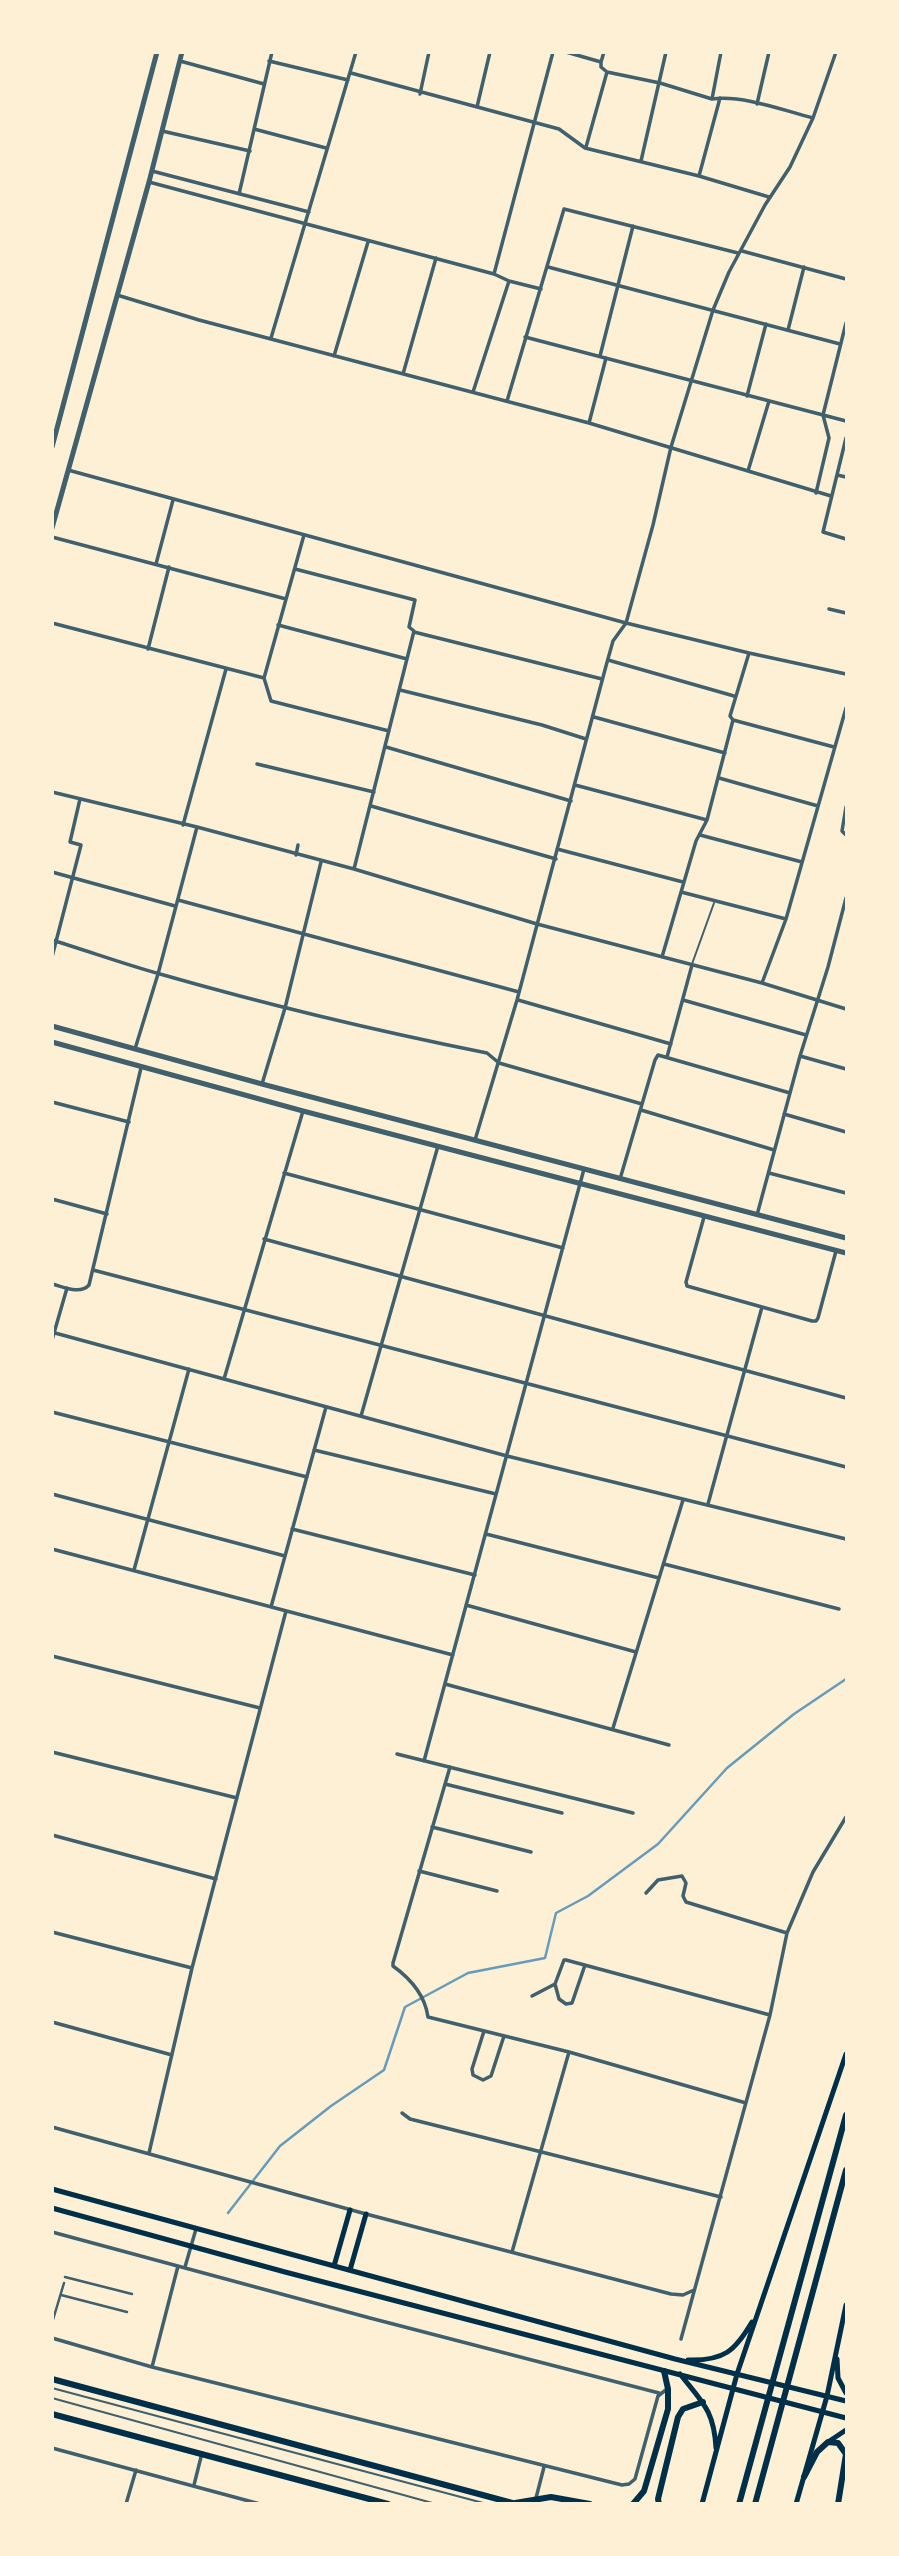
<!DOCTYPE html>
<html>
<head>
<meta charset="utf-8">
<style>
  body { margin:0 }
  #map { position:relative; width:899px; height:2556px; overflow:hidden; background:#fdf0d5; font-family:"DM Sans",sans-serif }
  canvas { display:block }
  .frame { position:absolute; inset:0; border:54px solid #fdf0d5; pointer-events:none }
</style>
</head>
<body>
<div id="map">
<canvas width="899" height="2556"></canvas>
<div class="frame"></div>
</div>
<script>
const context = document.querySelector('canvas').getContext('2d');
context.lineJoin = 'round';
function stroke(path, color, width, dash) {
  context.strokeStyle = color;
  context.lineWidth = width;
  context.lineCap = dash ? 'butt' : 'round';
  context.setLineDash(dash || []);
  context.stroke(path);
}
stroke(new Path2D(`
  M228 2213 280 2146 331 2106 384 2070 405 2007 468 1973 545 1958 556 1913 588 1896 658 1844 727 1768 794 1714 846 1679`), '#669bbc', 2.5);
stroke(new Path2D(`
  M692 964 714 903
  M52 2388 487 2504
  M52 2398 436 2504`), '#3f606c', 2);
stroke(new Path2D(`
  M65 2277 132 2294
  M61 2295 127 2312
  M52 2323 64 2283`), '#3f606c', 2.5);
stroke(new Path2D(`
  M566 52 601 62V67L607 72 660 83 712 99C744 95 782 110 813 118
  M180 61 264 84
  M269 61 348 80
  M601 62 604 52
  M351 73 559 129 585 148 699 176 769 197
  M420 94 429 52
  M712 99 721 52
  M757 104 769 52
  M477 107 490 52
  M254 129 326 148
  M162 131 250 151
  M586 147 607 72
  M641 161 666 52
  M152 171 309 212
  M699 176 720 98
  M149 182 494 274 509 281 541 289
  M239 194 272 52
  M742 251 846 279
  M548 267 840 344
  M494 274 553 52
  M117 295 199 320 589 423 831 496
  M788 330 804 267
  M525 337 846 421
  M271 338 356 52
  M334 356 368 242
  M600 356 633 226
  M403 374 436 258
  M473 392 509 281
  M747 396 766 324
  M507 401 564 209 738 253
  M589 423 606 358
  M846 438 823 532 846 539
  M68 470 626 623 749 653 846 674
  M748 471 769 401
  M837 475 846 477
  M816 493 829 438 823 415 846 323
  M52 537 286 599
  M156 564 173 500
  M295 569 415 600 409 627 414 631 354 869
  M829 609 846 613
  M52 623 264 678
  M278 625 407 659
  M414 632 602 679
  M148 649 169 567
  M749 653 730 716 733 720 834 747
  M608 660 734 696
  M264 678 304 535
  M264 678 271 701 389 731
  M400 690 542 725 586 739
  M594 717 725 753
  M386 747 571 801
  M257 764 374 792
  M719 778 818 806
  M575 785 707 820
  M52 792 197 827 354 869 537 924 762 983 846 1009
  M371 806 556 859
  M846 807 842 831 846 835
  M183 825 226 669
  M700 835 802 862
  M557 849 683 882
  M296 855 298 845
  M52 872 175 906
  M681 892 786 919
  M178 900 519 992
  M52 940C88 951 124 964 160 974 268 1005 377 1031 487 1053L499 1063 642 1104
  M52 957 81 845 70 842 80 799
  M662 957 696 841 707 820 733 720
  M762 983 786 919 846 708
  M518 1000 671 1044
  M683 1000 806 1035
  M135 1049 158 974 197 827
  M800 1056 846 1069
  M667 1057 692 965
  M262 1084 285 1008 321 862
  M52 1102 129 1122
  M641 1110 774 1150
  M784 1114 846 1132
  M475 1140 517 1000 606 666 613 641 626 623 653 525 671 447 713 310 729 272 765 205 790 167 813 118 836 52
  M284 1173 563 1248
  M769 1173 846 1193
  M620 1179 655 1060 658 1055 790 1093
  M52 1199 107 1214
  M757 1215 800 1056 828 967 846 898
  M704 1217 686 1282 687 1286 812 1321H816L818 1318 836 1251
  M264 1239 846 1398
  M93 1270 846 1467
  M52 1284C64 1287 80 1295 89 1285L141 1068
  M55 1333 507 1456 846 1539
  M52 1340 67 1288
  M224 1379 303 1111
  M52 1412 307 1477
  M361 1416 438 1146
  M314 1450 496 1494
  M52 1494 285 1556
  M708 1504 762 1307
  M292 1529 475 1575
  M486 1534 659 1578
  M52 1549 453 1655
  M664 1564 839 1609
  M134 1570 189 1369
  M466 1605 636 1652
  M271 1607 326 1407
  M52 1656 260 1708
  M445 1684 669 1745
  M613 1728 683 1500
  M52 1752 237 1798
  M397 1754 633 1813
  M424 1761 584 1169
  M450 1767 393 1963V1966C411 1979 425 1995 428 2017L569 2052 746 2103
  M445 1784 562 1813
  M432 1827 531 1852
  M52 1835 216 1879
  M419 1871 497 1891
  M646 1893 658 1880 682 1876 686 1883 683 1896 686 1902 787 1933
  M52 1932 192 1968
  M555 1984 559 1999 566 2004 572 2003 585 1965
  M532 1996 555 1984 564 1960H566L770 2015
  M52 2022 172 2055
  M484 2031 472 2069 473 2075 483 2080 491 2076 504 2036
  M402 2113 410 2119 721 2197
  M52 2127 366 2214 671 2294 683 2295 694 2290
  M149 2153 192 1968 286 1611
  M52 2232 370 2318 659 2393
  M512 2252 569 2052
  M185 2267 196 2229
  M52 2338 152 2367 622 2485 629 2484 635 2479 658 2396 667 2389
  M681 2339 770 2015 787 1933 813 1872 846 1817
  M152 2367 178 2266
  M52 2448 260 2504
  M194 2485 202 2453
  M536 2498 544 2467
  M126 2504 136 2470`), '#3f606c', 3.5);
stroke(new Path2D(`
  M52 447 157 52
  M52 528 149 182 182 52
  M52 1026 262 1084 846 1238
  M52 1042 303 1111 846 1253`), '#3f606c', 5);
stroke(new Path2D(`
  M52 2189 675 2359 846 2401
  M52 2208 285 2272 846 2418
  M334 2266 350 2210
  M350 2270 366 2214
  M837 2359 838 2378 846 2393
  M688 2360C724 2361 735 2351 752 2322
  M680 2374C702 2402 714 2410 716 2448
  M828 2442 846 2430
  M702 2504 737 2374 846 2054
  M796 2504 827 2396 846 2305`), '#003049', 5);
stroke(new Path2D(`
  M52 2379 516 2504
  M52 2414 388 2504
  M804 2477 817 2452 828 2442 838 2443 846 2454 838 2504
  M515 2503 551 2497 590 2504
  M633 2504 644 2491 668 2409V2389L664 2371
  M659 2504 658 2499 678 2417 683 2409 703 2402
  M739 2504 846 2115
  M755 2504 846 2170`), '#003049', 6);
</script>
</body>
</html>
